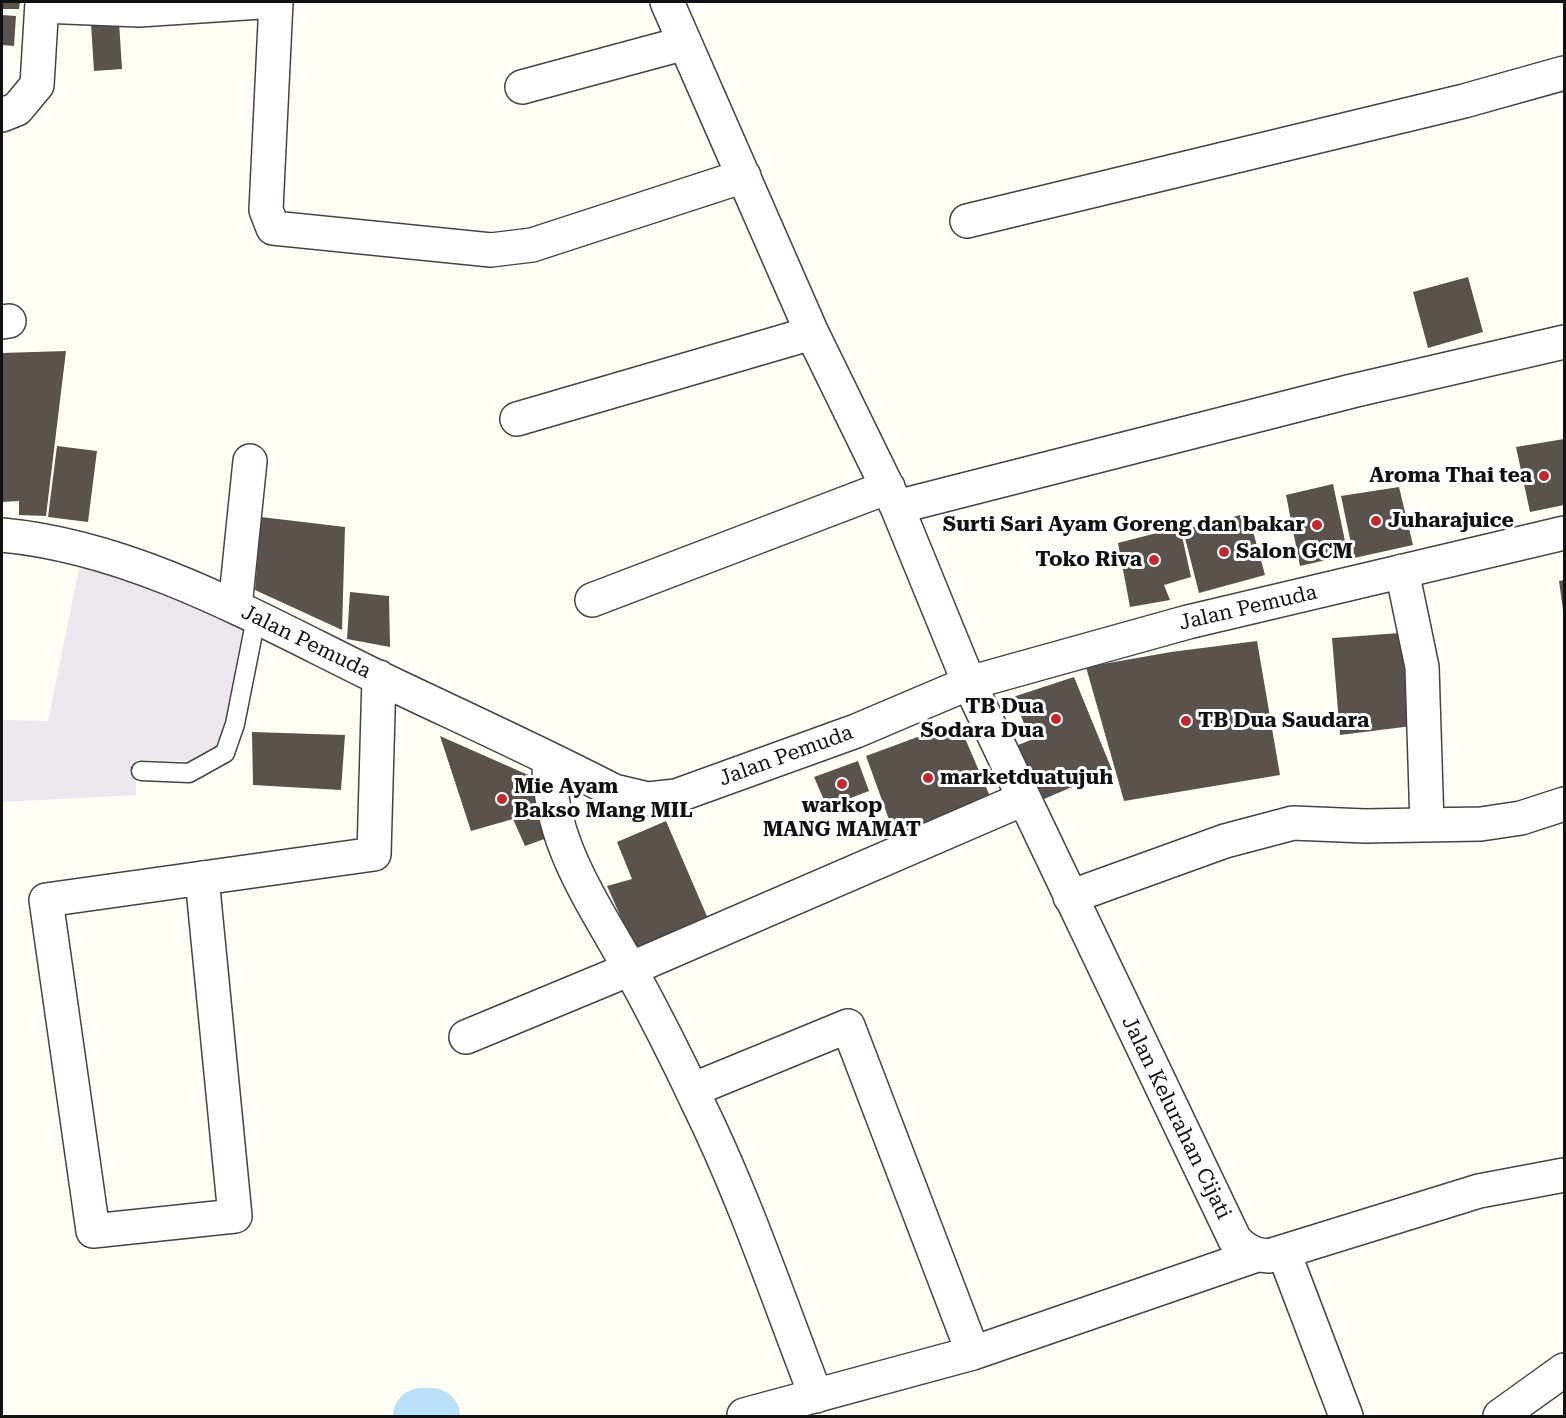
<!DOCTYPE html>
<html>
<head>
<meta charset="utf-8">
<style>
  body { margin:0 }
  #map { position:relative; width:1566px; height:1418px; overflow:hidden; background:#fffdf5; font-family:"Roboto Serif",serif }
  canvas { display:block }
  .frame { position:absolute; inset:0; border:3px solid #111; pointer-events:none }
</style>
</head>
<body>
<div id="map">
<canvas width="1566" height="1418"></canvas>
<div class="frame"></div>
</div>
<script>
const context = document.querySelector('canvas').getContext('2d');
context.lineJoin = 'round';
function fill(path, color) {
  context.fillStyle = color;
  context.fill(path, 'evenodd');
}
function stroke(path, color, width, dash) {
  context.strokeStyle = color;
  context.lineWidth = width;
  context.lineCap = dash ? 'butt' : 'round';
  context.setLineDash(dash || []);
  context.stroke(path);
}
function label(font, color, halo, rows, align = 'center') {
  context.font = font + ' "Roboto Serif",serif';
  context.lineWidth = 6;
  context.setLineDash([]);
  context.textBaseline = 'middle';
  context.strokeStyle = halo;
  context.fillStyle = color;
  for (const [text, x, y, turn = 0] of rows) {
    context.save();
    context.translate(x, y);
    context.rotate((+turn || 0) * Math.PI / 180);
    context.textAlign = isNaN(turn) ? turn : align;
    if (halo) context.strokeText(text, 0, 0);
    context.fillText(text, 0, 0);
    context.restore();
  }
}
fill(new Path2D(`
  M81 559 243 628 220 746 188 761 136 760V795L2 802V720L48 721Z`), '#eee6ef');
stroke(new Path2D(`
  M421 1416H432`), '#b9e0f7', 56);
fill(new Path2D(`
  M2 2H20L19 9H2Z
  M2 15 16 16 14 46 2 45Z
  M119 22 122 69 94 71 91 24Z
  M1468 277 1483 332 1428 348 1413 292Z
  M66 351 46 516 19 515V501L2 502V353Z
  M1564 439V505L1530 512 1516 447Z
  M57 446 97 451 88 522 48 517Z
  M1333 484 1348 555 1300 566 1286 495Z
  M1399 487 1413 545 1354 558 1341 496Z
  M1248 513 1265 575 1199 593 1183 530Z
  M261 517 345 527 342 630 255 590Z
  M1180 527 1191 577 1164 585 1170 600 1130 607 1118 543Z
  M1564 580V610H1563L1559 581Z
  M350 592 389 596 390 647 347 639Z
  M1400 633 1412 726 1340 735 1332 638Z
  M1257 641 1280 775 1124 801 1086 667 1171 652Z
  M1074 677 1112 770 1044 799 1018 745 1031 740 1013 697Z
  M958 722 992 801 896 839 866 756Z
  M252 732 345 735 341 790 253 785Z
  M440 736 535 778 558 834 525 846 513 819 471 831Z
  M858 761 869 791 827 807 814 777Z
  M666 821 709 921 635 949 607 886 632 879 617 842Z`), '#5a524d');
const lane = new Path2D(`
  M141 771 189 773 225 753 235 724 256 618`);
const street = new Path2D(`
  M276 2 266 210 273 228 491 250 532 245 744 176
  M667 2 812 333 897 507 969 683 1235 1240C1246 1251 1254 1255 1269 1256L1479 1191 1564 1175
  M42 6 139 10 261 2
  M522 87 685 43
  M2 115 17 109 37 85 42 2
  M967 221 1464 101 1564 73
  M2 322 9 321
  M517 419 812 333
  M897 507 1352 391 1564 342
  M2 535C132 547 253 616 369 673 450 712 533 749 614 791L648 799 676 796 856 731 969 683 1188 622 1564 533
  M1402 571 1422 667 1427 825
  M592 600 888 487
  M235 607 250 461
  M549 759C548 840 591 899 629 967 653 1011 676 1056 697 1101 744 1196 778 1298 816 1396
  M202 878 235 1216 93 1231 46 900 374 854 379 677
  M1070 897 1225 841 1293 823 1365 826 1481 824 1521 818 1564 804
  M466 1037 630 969 1023 799
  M692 1090 848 1026 973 1353
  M1284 1253 1346 1416
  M744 1415 973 1353 1257 1255
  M1500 1416 1564 1370`);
stroke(lane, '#444', 21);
stroke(street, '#444', 36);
stroke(lane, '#fff', 18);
stroke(street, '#fff', 33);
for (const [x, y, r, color] of [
  [1544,476,6,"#c4262e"],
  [1376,521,6,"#c4262e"],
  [1317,525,6,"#c4262e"],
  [1224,552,6,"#c4262e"],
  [1154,560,6,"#c4262e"],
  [1056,719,6,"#c4262e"],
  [1186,721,6,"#c4262e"],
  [928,778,6,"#c4262e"],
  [842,784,6,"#c4262e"],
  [502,799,6,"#c4262e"]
]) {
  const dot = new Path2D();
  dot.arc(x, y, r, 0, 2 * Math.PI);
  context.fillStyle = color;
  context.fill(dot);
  stroke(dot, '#fff', 2);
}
label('bold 21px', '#111', '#fff', [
  ["Aroma Thai tea",1532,476,"right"],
  ["Juharajuice",1388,521],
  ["Surti Sari Ayam Goreng dan bakar",1305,525,"right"],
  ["Salon GCM",1236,552],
  ["Toko Riva",1142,560,"right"],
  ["TB Dua",1044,707,"right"],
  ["Sodara Dua",1044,731,"right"],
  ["TB Dua Saudara",1198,721],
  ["marketduatujuh",940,778],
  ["Mie Ayam",514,787],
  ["Bakso Mang MIL",514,811],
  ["warkop",842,806,"center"],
  ["MANG MAMAT",842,830,"center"]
], 'left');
label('21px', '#111', '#fff', [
  ["Jalan Pemuda",1248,608,-13],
  ["Jalan Pemuda",306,642,26],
  ["Jalan Pemuda",786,756,-20],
  ["Jalan Kelurahan Cijati",1176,1118,64]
]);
</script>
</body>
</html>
